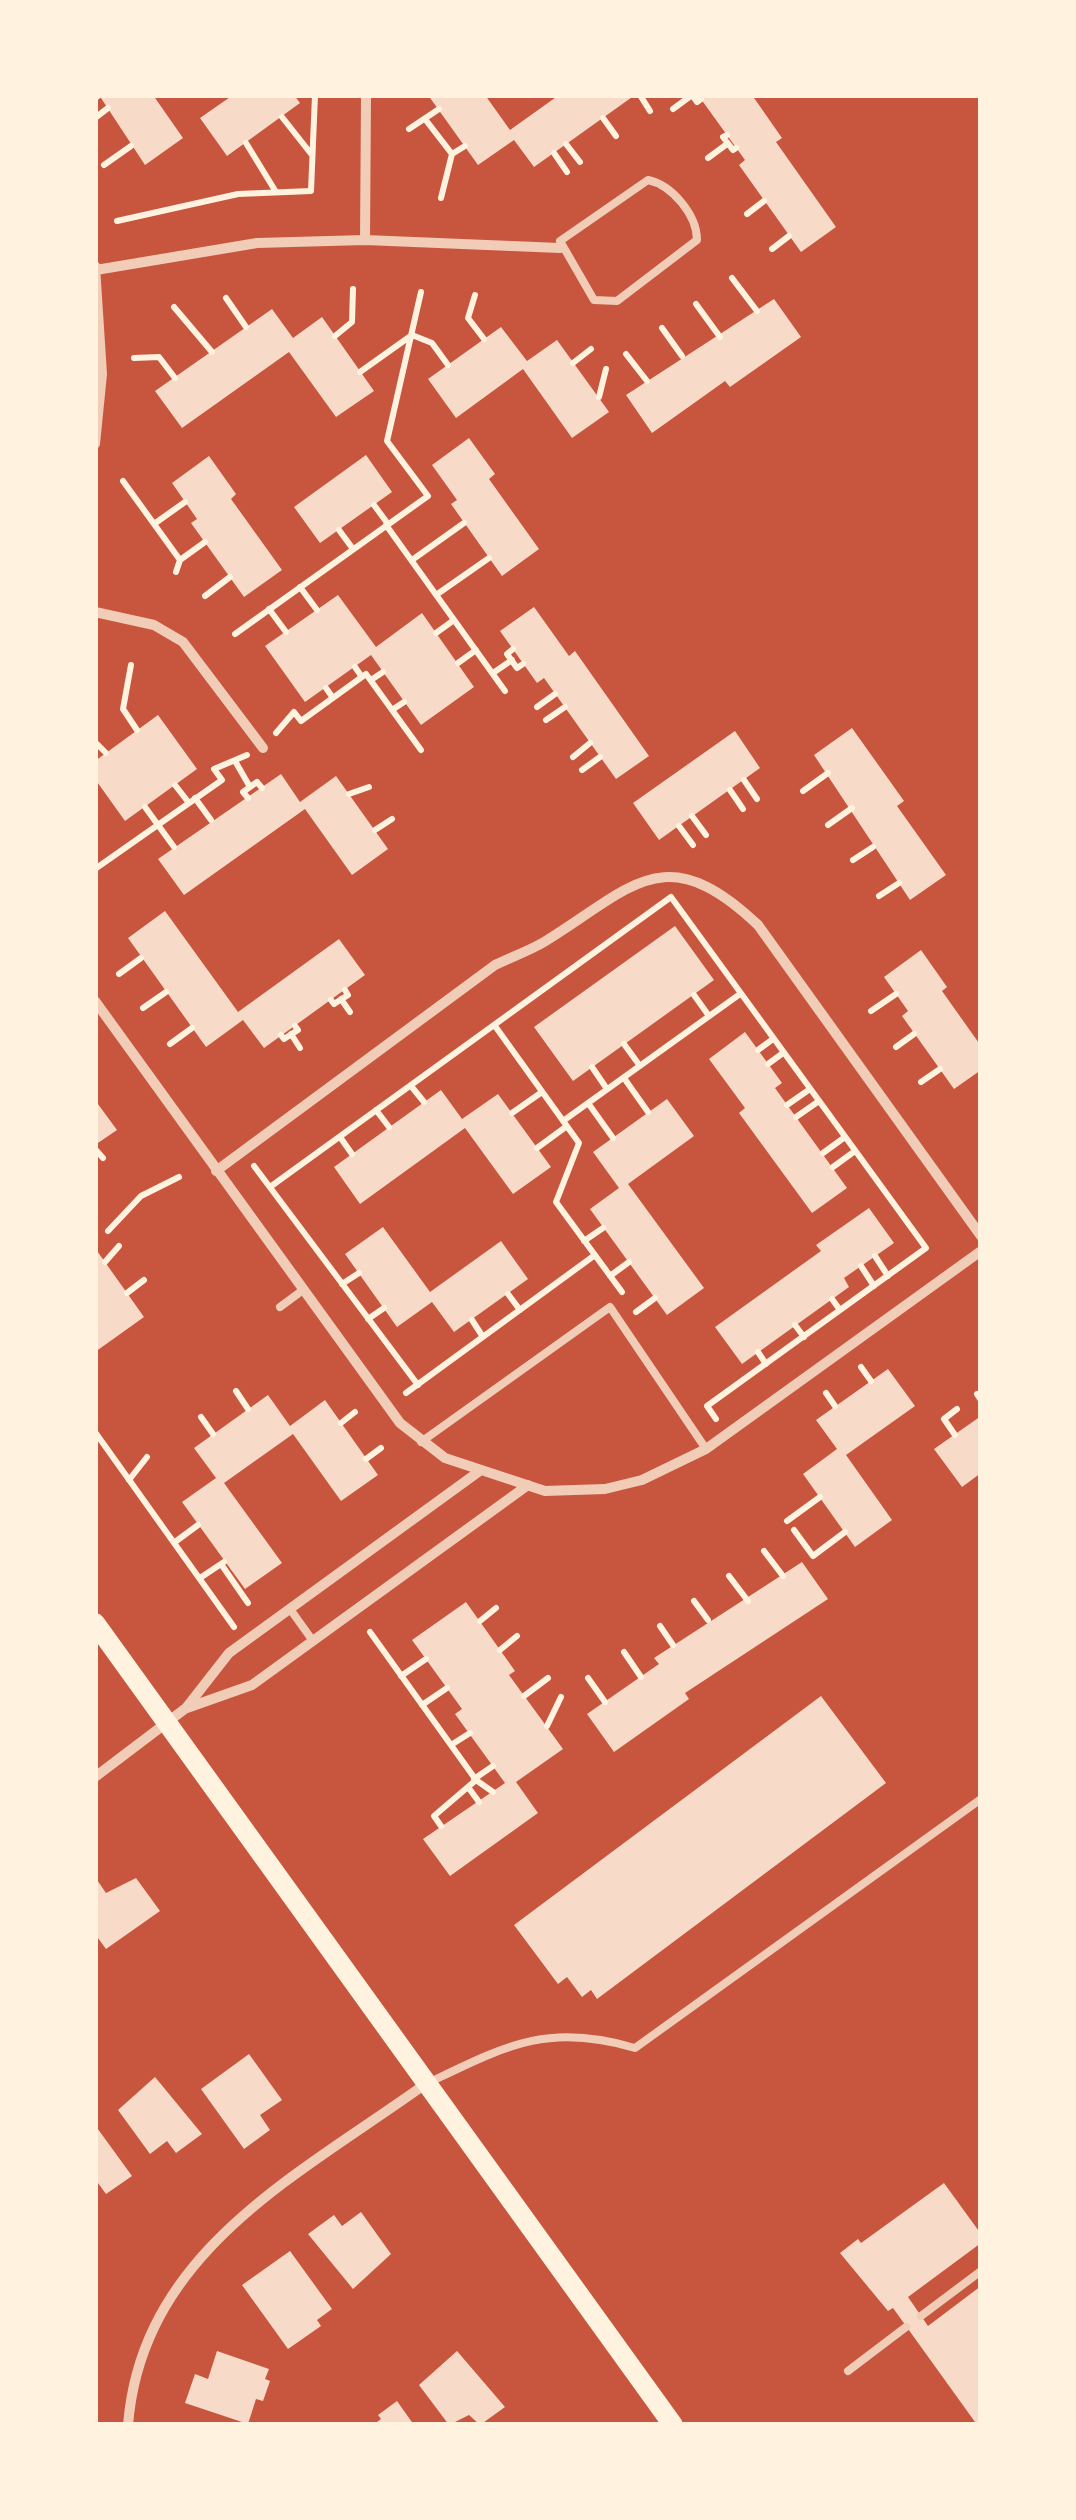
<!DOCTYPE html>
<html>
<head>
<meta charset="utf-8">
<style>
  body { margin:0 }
  #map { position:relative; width:1076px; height:2520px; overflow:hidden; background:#c8553d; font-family:"Fira Sans",sans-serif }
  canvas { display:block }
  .frame { position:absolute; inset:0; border:98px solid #fff3e0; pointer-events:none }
</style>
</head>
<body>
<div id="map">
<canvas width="1076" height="2520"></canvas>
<div class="frame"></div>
</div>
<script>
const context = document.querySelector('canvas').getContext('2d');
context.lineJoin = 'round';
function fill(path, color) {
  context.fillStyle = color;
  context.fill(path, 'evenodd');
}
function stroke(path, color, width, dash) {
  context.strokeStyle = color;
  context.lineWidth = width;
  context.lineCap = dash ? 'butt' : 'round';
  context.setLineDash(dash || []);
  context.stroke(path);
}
fill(new Path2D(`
  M99 95H153L183 138 145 165Z
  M233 95H294L300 103 227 156 200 118Z
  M428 95H485L510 130 559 95H635L534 167 514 140 478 165Z
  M698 95H752L782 138 776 142 836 227 801 252 739 165 745 160Z
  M774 299 801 337 730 387 725 381 652 433 626 395Z
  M272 309 293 338 322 317 374 391 336 417 289 352 182 428 155 391Z
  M501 327 527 361 557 340 609 412 572 438 523 369 456 418 428 379Z
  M469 438 495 474 489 479 539 549 502 576 451 504 457 500 432 465Z
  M366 455 392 492 320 543 294 507Z
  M209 456 236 494 231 499 282 570 244 597 191 523 197 519 172 483Z
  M338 595 376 647 422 613 474 687 421 725 371 655 305 702 265 646Z
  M534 607 569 656 575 651 649 756 616 779 544 678 537 683 500 631Z
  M158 715 197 769 125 821 95 779V761Z
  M852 728 904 801 897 806 946 875 910 900 814 755Z
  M735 731 760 768 659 840 633 803Z
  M281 774 300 802 336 776 388 849 352 875 305 809 184 895 158 859Z
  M165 911 238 1012 339 939 365 975 264 1048 243 1020 206 1047 128 938Z
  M675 926 714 980 573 1081 534 1027Z
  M921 950 947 987 942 991 981 1046V1070L954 1089 902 1016 908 1011 884 977Z
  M745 1032 782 1083 775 1088 847 1188 812 1213 739 1113 745 1108 709 1059Z
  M441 1090 462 1119 498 1094 551 1167 513 1194 465 1128 360 1204 334 1167Z
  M667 1099 694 1136 628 1184 704 1288 667 1315 590 1209 619 1188 593 1152Z
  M95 1100 117 1130 95 1145Z
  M869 1208 894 1243 844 1278 849 1287 742 1364 715 1327 821 1251 816 1245Z
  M383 1227 430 1292 501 1241 528 1279 454 1332 432 1302 397 1327 345 1254Z
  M95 1248 144 1317 95 1352Z
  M888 1369 915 1406 846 1455 892 1520 855 1547 803 1474 837 1449 816 1420Z
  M268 1395 290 1426 325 1400 378 1475 341 1501 293 1434 224 1483 282 1563 245 1589 182 1502 216 1478 194 1448Z
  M981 1416V1473L962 1487 934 1449Z
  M802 1562 828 1599 685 1693 689 1699 614 1752 587 1714 659 1664 654 1658Z
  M466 1602 515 1671 509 1675 563 1749 516 1782 538 1813 450 1876 423 1839 505 1783 455 1714 462 1709 412 1640Z
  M821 1696 886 1783 597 1999 591 1990 582 1997 567 1977 558 1984 514 1925Z
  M95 1877 106 1893 136 1878 160 1911 106 1949 95 1934Z
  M249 2054 282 2100 260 2115 270 2130 244 2149 201 2089Z
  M155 2077 202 2134 176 2153 167 2141 150 2154 118 2110Z
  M95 2125 132 2176 106 2194 95 2179Z
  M944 2183 981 2234V2243L908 2297 928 2326 981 2286V2425H971L975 2422 893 2308 888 2311 840 2253 858 2239 861 2243Z
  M361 2212 391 2254 353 2289 308 2234 334 2215 342 2226Z
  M290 2251 332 2309 317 2320 321 2326 288 2349 242 2285Z
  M217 2351 269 2369 265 2379 270 2381 263 2401 256 2399 248 2424 185 2403 195 2374 208 2379Z
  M457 2351 505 2407 480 2425 469 2415 449 2425 419 2385Z
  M397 2401 414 2425H373L381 2419 378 2415Z`), '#f7dbc8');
stroke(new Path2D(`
  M640 95 650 111
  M692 95 697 102 701 99
  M95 98 99 95
  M673 109 692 95
  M282 117 312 155
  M95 118 108 108
  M603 118 616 136
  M425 119 452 154
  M409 129 439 109
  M727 135 723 137 733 150 736 148
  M246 143 276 192
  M566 144 580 162
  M554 153 567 172
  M708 158 727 144
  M104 165 131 146
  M441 198 452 154 465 146
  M747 214 764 201
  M117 221 238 194 311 191 315 95
  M772 249 789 236
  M732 278 757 311
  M475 295 468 318 484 339
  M226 298 246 327
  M696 304 720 337
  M174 307 212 352
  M662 328 682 356
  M335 336 352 322 353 289
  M626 354 647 381
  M134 358 159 357 175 378
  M573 363 591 349
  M360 372 412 335 432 343 448 365
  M599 397 606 369
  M123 481 180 560 176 572
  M374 505 388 524
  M154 524 185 502
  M386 525 505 691
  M339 530 353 549
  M180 560 205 542
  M412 560 464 523
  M300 587 317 610
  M436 595 489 558
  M205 596 230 577
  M269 609 286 632
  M436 633 454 620
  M235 634 428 496 387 441 421 292
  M513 649 507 654 517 668 523 664
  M458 663 476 650
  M131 665 123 709 137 730
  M355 667 362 677
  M493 673 512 660
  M371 680 383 672
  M326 688 333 698
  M537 707 555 694
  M392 710 404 702
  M546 720 565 707
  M276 733 294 712 301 721 366 674 421 750
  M95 742 106 753
  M573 757 590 743
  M235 761 250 787
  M582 770 600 757
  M744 780 757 799
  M175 785 189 803
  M730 790 743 809
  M803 791 828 773
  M349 794 369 787
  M195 798 211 820
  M248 798 243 792 257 782 262 788
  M145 807 174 847
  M692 816 706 835
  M828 825 852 808
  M679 826 693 845
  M375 830 392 819
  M853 860 873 847
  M95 869 222 780 214 769 247 755
  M879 896 899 883
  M119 974 141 958
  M694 995 709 1016
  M341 999 350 1012
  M331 1000 334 1004 348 995 345 990
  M143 1008 166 992
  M871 1011 896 994
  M495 1026 579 1143 556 1202 622 1292
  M291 1034 300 1048
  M281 1035 284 1039 298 1030 295 1026
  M170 1044 192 1028
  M624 1044 640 1066
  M896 1047 914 1034
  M758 1050 773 1039
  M768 1064 783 1053
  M592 1067 607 1089
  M624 1078 648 1112
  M921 1082 940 1069
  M411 1086 424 1102
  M588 1103 613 1138
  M787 1105 810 1089
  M376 1110 389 1127
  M512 1113 542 1092
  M796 1117 819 1101
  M563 1121 740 994
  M340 1137 352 1154
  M537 1148 567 1126
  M95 1149 103 1158
  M823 1153 845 1137
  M254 1166 418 1385
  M833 1167 855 1151
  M270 1187 671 897 926 1248 707 1406 716 1419
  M108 1231 141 1196 179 1177
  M584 1241 603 1228
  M875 1256 888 1276
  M105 1262 119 1246
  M861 1266 874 1286
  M610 1276 629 1262
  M342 1284 359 1273
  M127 1293 144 1280
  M508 1294 520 1310
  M832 1299 840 1310
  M636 1312 655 1298
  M368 1319 384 1308
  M472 1320 483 1337
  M795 1325 804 1337
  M758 1352 766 1364
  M861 1367 871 1381
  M236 1391 248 1409
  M406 1393 595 1255
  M826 1393 835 1406
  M977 1394 981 1400
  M201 1417 213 1434
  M341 1423 355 1412
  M95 1432 234 1627
  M955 1435 944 1419 957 1409
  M366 1459 381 1448
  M129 1480 147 1457
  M787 1521 820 1497
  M794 1530 813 1556 845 1532
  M175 1542 198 1525
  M764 1551 783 1576
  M221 1564 248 1603
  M729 1576 748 1601
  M200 1578 224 1562
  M694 1601 708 1620
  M480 1621 496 1608
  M660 1626 673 1645
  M370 1632 476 1780 434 1816 441 1826
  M500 1650 517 1636
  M624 1652 641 1677
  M401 1676 426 1659
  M588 1678 605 1702
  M524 1696 548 1678
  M422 1705 447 1688
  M547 1726 561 1697
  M451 1745 470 1733
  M474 1779 493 1766
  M476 1780 493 1792
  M468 1787 479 1802`), '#fff3e0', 6);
stroke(new Path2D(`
  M648 180C672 185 697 215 697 240L617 301 594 300 560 241Z
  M280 1307 303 1290
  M421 1442 610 1307 706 1449
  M290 1609 313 1641
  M428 2083C505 2046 548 2022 635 2048L981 1799
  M921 2316 981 2271
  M848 2371 906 2327`), '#f1ccb7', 8);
stroke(new Path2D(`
  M365 240 366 95
  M96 270 257 243 365 240 560 248
  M95 444 102 374 95 266
  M95 612 154 625 183 642 263 748
  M95 1001 400 1423 445 1458 545 1491 605 1489 642 1480 706 1449 981 1251
  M216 1171 495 965C511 957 529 951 544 942 632 888 664 836 758 925L981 1236
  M187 1708 252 1685 528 1485
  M95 1777 186 1708 229 1653 481 1470
  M128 2425C142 2252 297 2176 424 2085`), '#f1ccb7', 10);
stroke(new Path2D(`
  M95 1623 673 2425`), '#fff3e0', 20);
</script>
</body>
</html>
